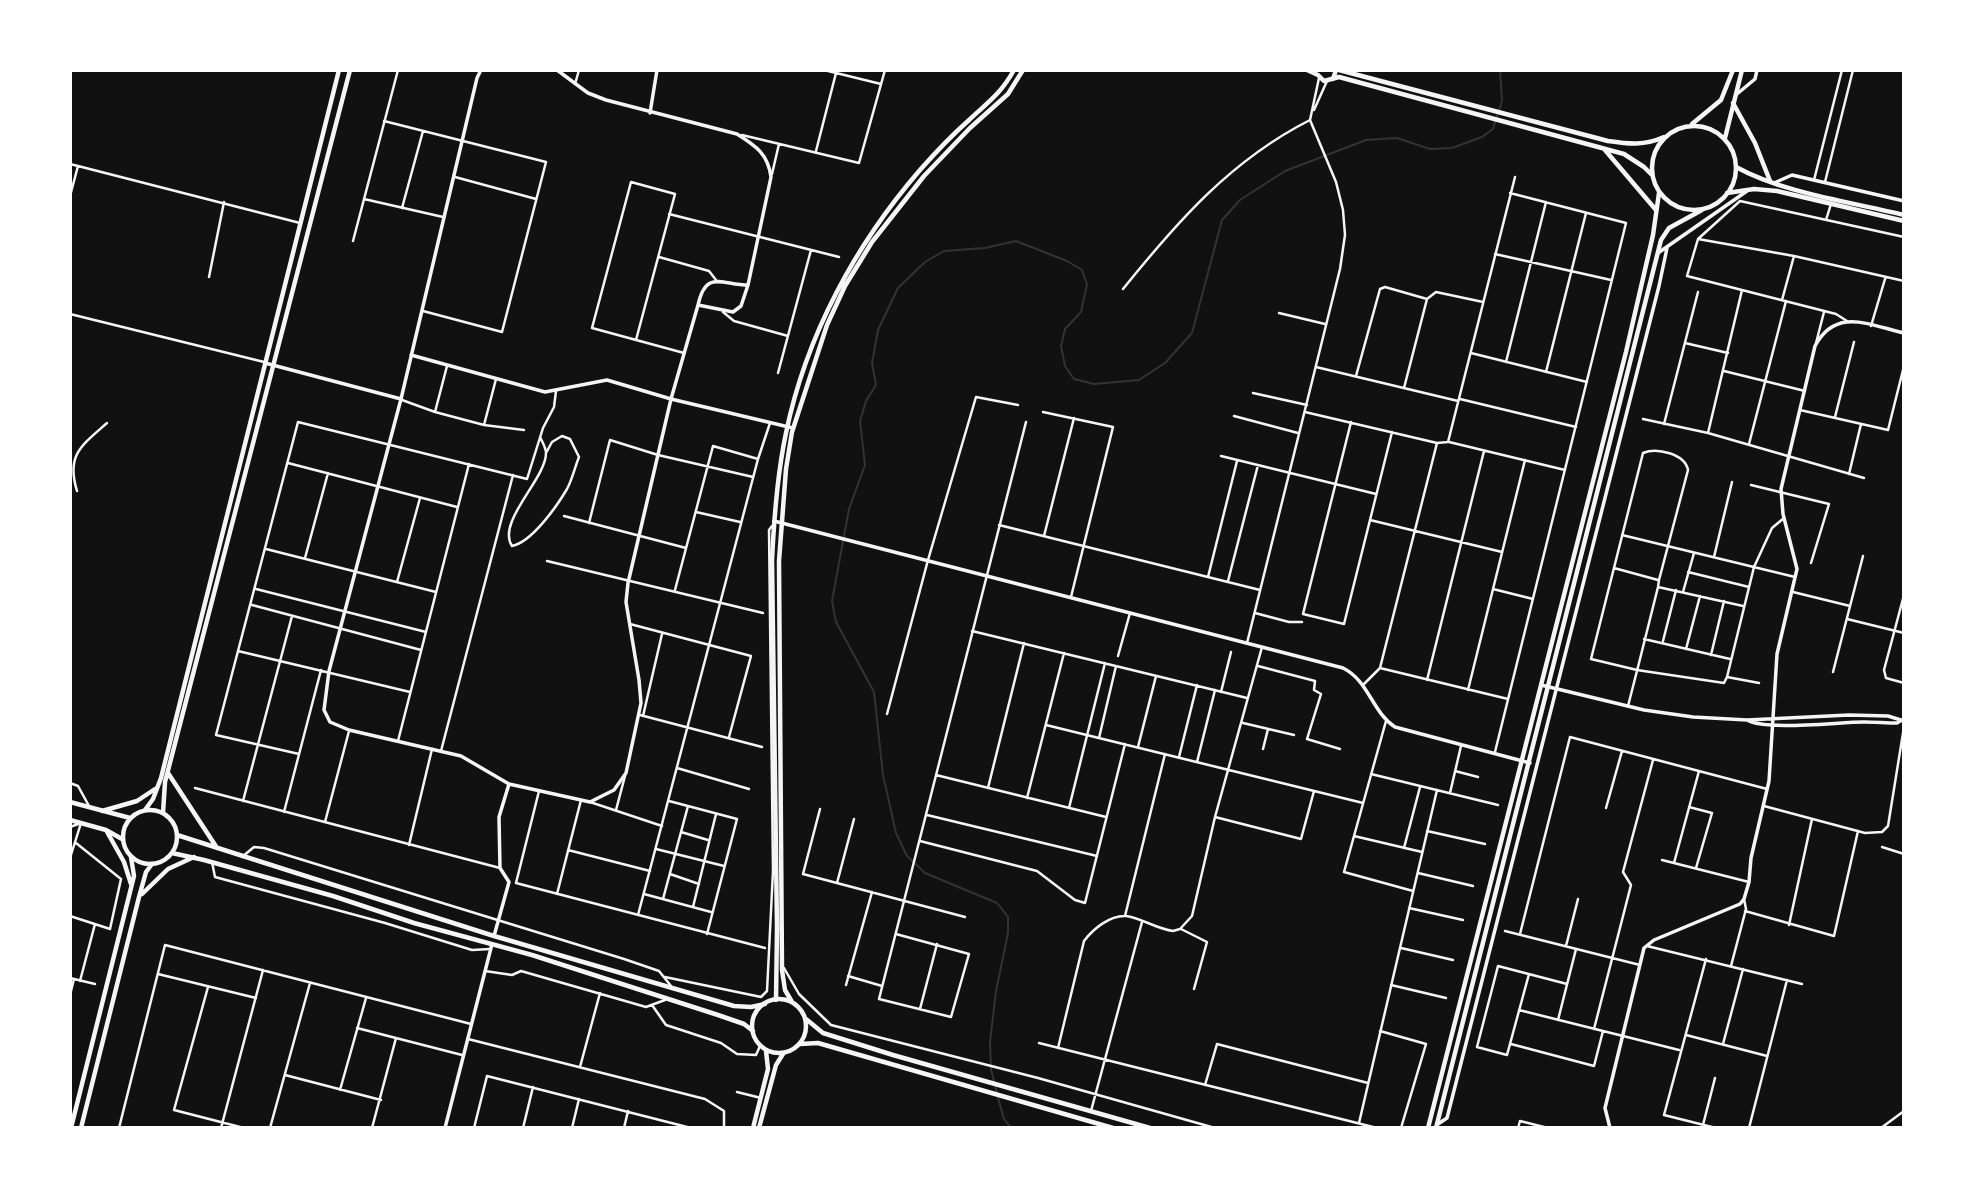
<!DOCTYPE html>
<html>
<head>
<meta charset="utf-8">
<style>
  body { margin:0 }
  #map { position:relative; width:1974px; height:1198px; overflow:hidden; background:#111; font-family:Lato,sans-serif }
  canvas { display:block }
  .frame { position:absolute; inset:0; border:72px solid #fff; pointer-events:none }
</style>
</head>
<body>
<div id="map">
<canvas width="1974" height="1198"></canvas>
<div class="frame"></div>
</div>
<script>
const context = document.querySelector('canvas').getContext('2d');
context.lineJoin = 'round';
function stroke(path, color, width, dash) {
  context.strokeStyle = color;
  context.lineWidth = width;
  context.lineCap = dash ? 'butt' : 'round';
  context.setLineDash(dash || []);
  context.stroke(path);
}
stroke(new Path2D(`
  M1497 117 1502 101 1500 70
  M997 1093 991 1069 990 1042 996 991 1008 933V917L997 903 925 873 907 856 896 833 883 775 874 692 836 622 832 601 849 509 865 465 860 421 866 401 876 385 872 363 878 330 898 288 925 262 944 251 985 248 1016 241 1067 261 1082 270 1087 284 1081 312 1065 329 1061 346 1065 366 1074 379 1094 384 1139 380 1165 363 1192 333 1222 220 1240 200 1285 171 1366 140 1397 138 1430 149 1452 148 1482 137 1493 129 1495 122
  M998 1098 1004 1119 1011 1128`), '#333', 2);
stroke(new Path2D(`
  M824 70 881 84
  M575 84 579 70
  M1314 110 1327 81
  M384 121 546 162 502 332 423 311
  M742 135 859 163 885 70
  M816 151 836 73
  M70 164 78 166
  M772 174 779 144
  M455 177 536 199
  M1814 180 1842 70
  M1825 182 1853 70
  M70 196 78 166 300 223
  M364 199 443 217
  M402 208 423 131
  M669 214 839 257
  M1826 220 1831 204
  M1698 239 1794 256 1904 281
  M353 241 398 70
  M1495 254 1611 280
  M659 257 709 271 716 280
  M209 277 224 202
  M1123 289C1177 222 1231 160 1310 120
  M1427 299 1436 292 1483 302
  M1782 300 1794 256
  M723 312 734 321 788 336
  M1279 313 1325 324
  M70 314 264 362
  M1847 321 1836 314 1687 276 1698 239 1740 201 1904 237
  M1871 326 1885 279
  M636 340 675 194 631 182 592 328 684 353
  M1685 343 1728 353
  M1816 343 1824 312
  M1471 353 1587 382
  M1506 362 1546 202
  M447 366 435 412 484 425 496 379
  M1316 367 1458 401
  M1724 371 1805 391
  M1546 372 1586 213
  M778 373 811 250
  M1356 376 1380 289 1385 287 1427 299 1404 388
  M1253 393 1307 405
  M1460 399 1576 427
  M402 400 435 412
  M1800 410 1888 430 1904 366
  M1043 412 1113 427 1071 597
  M1305 412 1437 443 1448 442 1515 177
  M1234 416 1298 433
  M1835 417 1854 342
  M1643 419 1708 433 1864 478
  M1351 422 1303 614 1344 624 1392 432
  M1664 424 1698 292
  M484 425 524 430
  M1708 433 1742 290
  M540 437C542 441 546 448 546 453 546 479 496 522 512 546 532 542 557 506 567 489 572 480 575 467 579 457L570 439 562 436 552 442 546 453
  M1449 442 1565 470
  M1749 444 1786 301
  M1221 456 1376 494
  M288 463 457 507
  M1849 474 1861 424
  M1751 485 1829 504 1811 563
  M77 491C66 455 81 446 107 423
  M696 512 740 522
  M564 516 686 548
  M1370 520 1502 552
  M589 523 610 440 658 455 753 477
  M999 525 1260 590
  M1622 535 1795 577
  M1044 536 1074 418
  M266 549 436 592
  M1714 557 1732 482
  M305 558 328 473
  M547 561 763 613
  M1614 568 1658 580
  M1688 572 1749 587
  M1208 577 1237 461
  M1228 581 1258 465
  M397 582 420 498
  M1658 587 1743 606
  M256 589 426 632
  M1493 589 1533 599
  M675 590 713 446 758 459
  M1683 592 1694 553
  M1793 592 1850 606
  M1904 595 1884 670 1886 678 1904 683
  M252 605 421 650
  M1255 613 1289 622H1302
  M1847 619 1904 633
  M630 624 751 656 729 737
  M972 631 1247 698
  M1644 639 1730 659
  M1663 641 1676 590
  M1247 643 1340 269 1345 235 1343 210 1336 182 1310 120 1319 78
  M1686 649 1700 596
  M238 651 410 692
  M1711 655 1724 601
  M1118 656 1130 613
  M1258 666 1315 681 1314 690 1321 694 1307 739 1340 749
  M1380 668 1508 699
  M1833 672 1863 556
  M1727 677 1754 567 1772 528 1784 518
  M1427 680 1484 451
  M1363 685 1380 668 1437 443
  M1468 690 1525 460
  M1221 692 1231 652
  M1628 706 1639 663 1658 587 1659 580 1688 470C1685 454 1657 447 1643 453L1591 659 1637 670 1724 683 1727 677 1759 683
  M887 714 928 560 976 397 1018 405
  M640 715 762 747
  M643 716 662 634
  M1386 721 1344 872 1413 891
  M1243 723 1294 735
  M1046 725 1363 803
  M1099 738 1116 666
  M398 741 469 464
  M1138 747 1156 676
  M1263 749 1268 729
  M441 751 513 475
  M1495 752 1626 223 1510 193
  M299 754 216 735 298 422 527 479 543 428 554 407 556 391
  M1179 757 1197 685
  M1197 762 1215 690
  M677 768 749 789
  M1455 771 1478 777
  M1371 774 1498 805
  M936 775 1106 817
  M70 783 78 786 89 806
  M195 788 500 868
  M988 788 1024 643
  M539 791 516 883 765 948
  M1450 793 1461 746
  M1027 798 1064 653
  M243 801 292 616
  M669 801 737 819 707 934
  M590 802 662 826
  M1764 806 1865 833 1882 832 1888 826 1904 727
  M1689 807 1712 813 1696 868
  M1069 808 1105 663
  M1606 808 1622 751
  M820 809 803 874 965 917
  M616 810 625 776
  M284 812 321 670
  M927 815 1097 856
  M1215 817 1301 839 1314 791
  M325 822 349 731
  M70 827 81 823
  M1427 831 1485 844
  M681 832 708 840
  M1354 836 1422 852
  M920 841 1037 871 1075 900 1085 903 1125 744
  M409 845 432 749
  M1882 847 1904 854
  M1404 848 1420 787
  M656 849 724 866
  M568 850 650 871
  M242 857 254 847 264 848 624 959 659 971 671 986
  M70 858 81 823
  M1662 860 1749 882
  M212 862 215 877 385 923 472 950 490 949
  M1674 863 1699 771
  M1418 873 1473 886
  M670 874 699 884
  M837 883 854 819
  M557 894 581 800
  M644 894 711 912
  M663 899 688 806
  M693 907 716 814
  M1409 908 1463 920
  M1745 911 1834 936 1858 831
  M638 915 758 459 770 423
  M70 916 110 929 121 879 76 843
  M1125 916 1165 754
  M1789 925 1812 819
  M1181 929 1207 942 1194 989
  M1505 931 1640 965
  M896 934 969 954 951 1017 879 999 1026 422
  M1520 934 1570 737 1767 789
  M1566 946 1578 899
  M1647 946 1802 984
  M1401 948 1453 960
  M1706 959 1664 1115 1716 1128
  M1731 966 1746 909 1744 899
  M784 968 799 994 831 1025 1038 1078 1215 1128
  M485 971 512 975 521 971 646 1007 665 1000
  M158 974 256 998
  M1529 974 1507 1055 1477 1047 1498 966 1567 984
  M848 976 882 986
  M665 977 761 997 767 991 773 871 769 530 772 526
  M70 978 95 984
  M80 981 95 924
  M846 985 872 892
  M1391 985 1446 998
  M208 987 174 1110 244 1128
  M70 995 74 979
  M652 1005 666 1025 721 1043 737 1054 756 1055 760 1046
  M920 1009 937 944
  M1519 1010 1679 1050
  M1558 1020 1576 949
  M357 1028 462 1055
  M1594 1029 1631 885 1623 872 1653 760
  M1380 1031 1426 1044 1401 1128
  M1686 1035 1767 1056
  M468 1039 705 1099 724 1111V1128
  M1039 1043 1377 1128
  M1511 1044 1594 1066 1603 1031
  M1723 1044 1743 969
  M1058 1048 1084 941C1093 929 1110 915 1126 916 1141 918 1157 929 1173 931L1180 929 1192 916 1215 817 1262 647
  M580 1067 600 993
  M285 1075 381 1100
  M1205 1085 1217 1044 1368 1083
  M340 1090 366 998
  M737 1092 761 1098
  M1091 1111 1142 922
  M1359 1123 1437 790
  M1703 1125 1715 1078
  M119 1128 165 945 471 1024
  M221 1128 263 970
  M270 1128 310 983
  M372 1128 396 1038
  M474 1128 487 1076 691 1128
  M523 1128 533 1087
  M572 1128 579 1099
  M624 1128 628 1111
  M1518 1128 1520 1121 1548 1128
  M1749 1128 1787 980
  M1881 1128 1904 1111`), '#f5f5f5', 2.5);
stroke(new Path2D(`
  M481 70 477 78 401 399 329 671 324 710 330 722 349 730 461 756 509 784 590 802 614 790 626 773 641 703 639 680 626 602 628 583 671 399 698 305 733 312 741 306 748 285 771 177C768 154 756 146 737 134L606 100 588 93 557 70
  M1737 94 1755 79 1757 70
  M650 113 657 70
  M1774 183 1792 175 1904 201
  M1658 253 1747 191
  M698 305C706 269 722 285 748 285
  M411 355 545 392 607 380 671 399 793 428
  M265 363 401 399
  M774 521 1343 668C1369 681 1372 712 1395 727L1530 763
  M1541 685 1644 710 1693 717 1747 720 1849 715 1888 716 1904 721
  M1747 720C1766 731 1838 722 1864 722 1875 722 1886 723 1897 723L1902 720
  M494 936 509 882 500 868 499 817 509 784
  M1438 1124 1447 1118 1659 286 1667 248
  M445 1128 492 944
  M1610 1128 1605 1108 1644 948 1654 940 1740 904 1744 899 1749 882 1751 858 1769 781 1777 654 1797 569 1783 514 1781 489 1815 346C1836 307 1869 325 1904 333`), '#f5f5f5', 3.5);
stroke(new Path2D(`
  M1307 70 1318 75 1324 81 1339 77 1624 154 1644 167 1651 174
  M1339 70 1608 141C1629 144 1644 146 1664 137
  M1333 79 1336 70
  M1733 103 1755 143 1770 181
  M1692 124 1721 100 1733 70
  M1652 168a42 42 0 1 1 84 0a42 42 0 1 1-84 0Z
  M1725 138 1742 70
  M1605 150 1656 210
  M1736 167C1783 193 1851 202 1904 215
  M1727 193 1754 189 1777 191 1904 221
  M168 773 217 848
  M70 802 130 818
  M123 837a27 27 0 1 1 54 0a27 27 0 1 1-54 0Z
  M145 810 153 799 161 778 339 70
  M102 811 137 801 155 789
  M163 813 165 782 350 70
  M70 820 106 830 122 839
  M106 830 124 862 131 884
  M177 835 494 936 734 1006 751 1007 765 1004
  M172 853 204 860 333 896 414 923 532 955 718 1015 744 1024 753 1031
  M142 894 168 869 194 857
  M752 1026a27 27 0 1 1 54 0a27 27 0 1 1-54 0Z
  M776 1000 777 928 772 560C774 518 777 475 786 433 806 336 855 245 920 170 935 153 951 136 968 121 988 102 1000 95 1014 70
  M792 1002 785 990 782 970 779 561 786 469 792 432 827 325 845 286 872 242 924 176 970 128 1008 94 1023 70
  M806 1019 823 1033 893 1055 1150 1128
  M800 1044 818 1043 1113 1128
  M71 1128 134 876 131 857
  M81 1128 139 897 146 872 152 864
  M753 1128 768 1069 766 1051
  M759 1128 776 1065 783 1054
  M1428 1128 1626 352 1653 235 1659 193
  M1436 1128 1661 240 1669 228 1702 210`), '#f5f5f5', 4.5);
</script>
</body>
</html>
